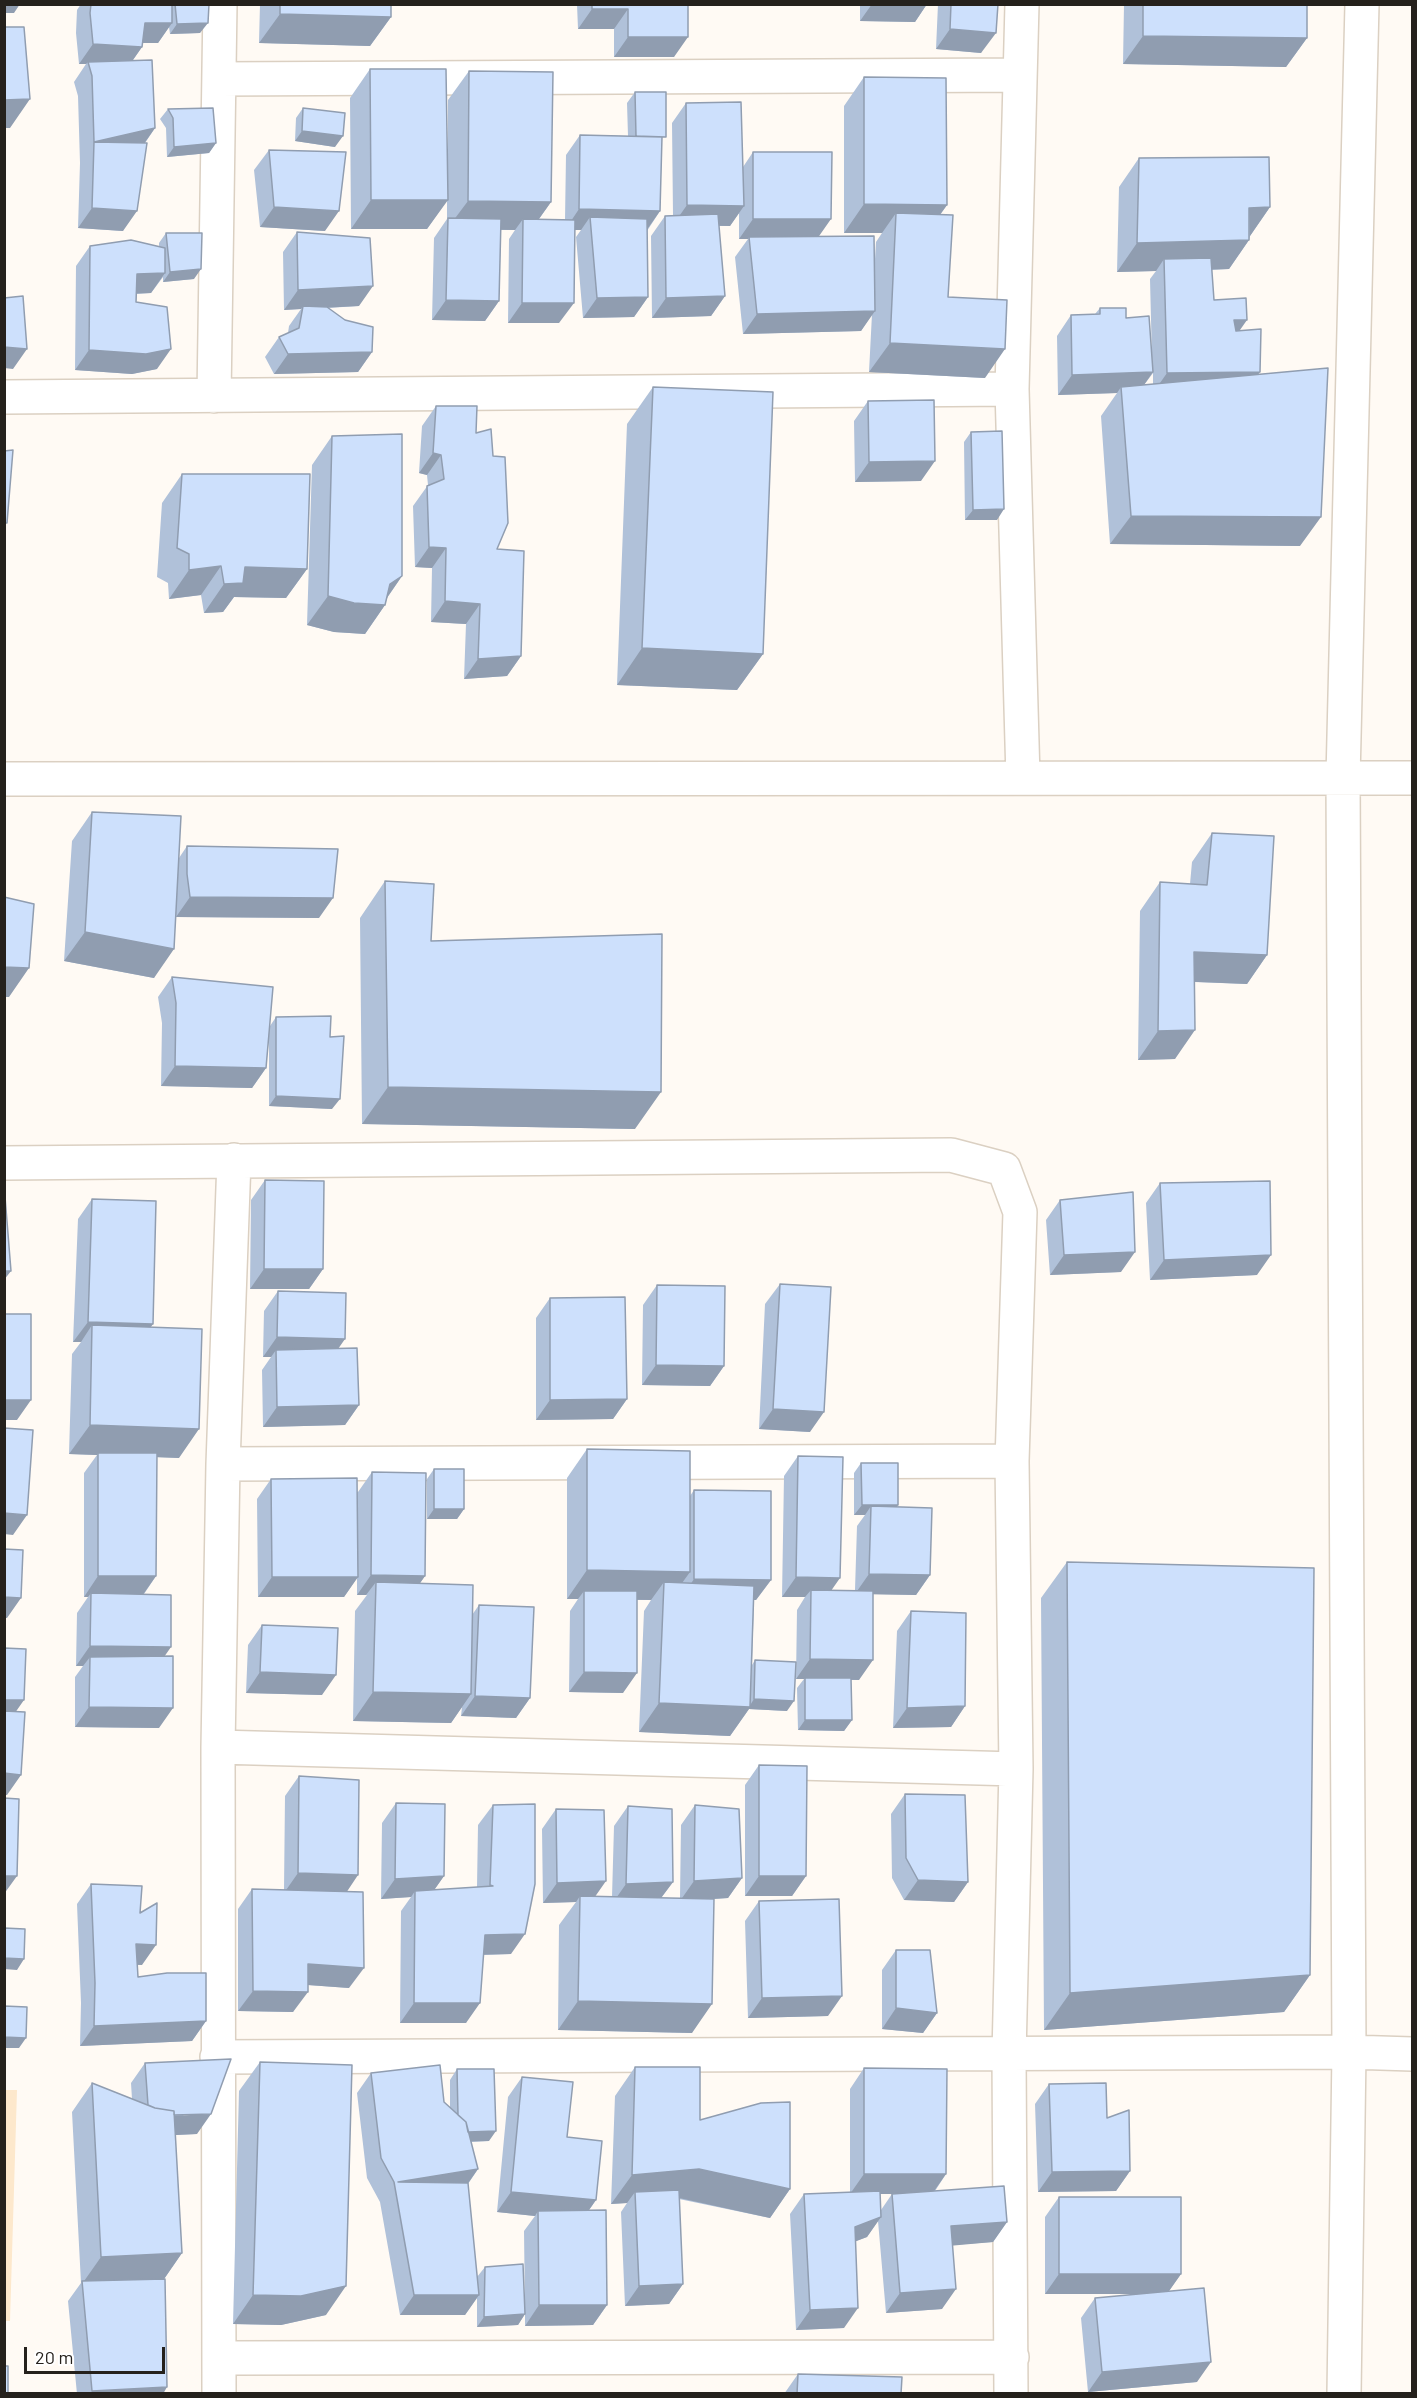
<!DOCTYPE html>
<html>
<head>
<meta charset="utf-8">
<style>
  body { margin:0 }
  #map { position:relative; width:1417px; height:2398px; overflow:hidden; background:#fffaf4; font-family:Barlow,sans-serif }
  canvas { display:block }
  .frame { position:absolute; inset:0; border:6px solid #25211c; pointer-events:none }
  .scale { position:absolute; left:24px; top:2347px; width:141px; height:27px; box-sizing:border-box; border:3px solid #25211c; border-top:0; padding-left:8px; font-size:18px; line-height:21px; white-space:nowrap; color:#25211c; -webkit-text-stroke:4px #fff; paint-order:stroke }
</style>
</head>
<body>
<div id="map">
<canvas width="1417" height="2398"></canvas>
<div class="frame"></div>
<div class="scale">20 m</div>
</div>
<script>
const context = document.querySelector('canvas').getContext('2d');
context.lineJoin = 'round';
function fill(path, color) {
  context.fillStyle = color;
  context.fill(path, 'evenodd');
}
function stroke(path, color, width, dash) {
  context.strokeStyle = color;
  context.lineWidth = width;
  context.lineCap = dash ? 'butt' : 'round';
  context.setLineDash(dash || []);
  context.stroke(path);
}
fill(new Path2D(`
  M5 2090H17L10 2321H4Z`), '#fde8cc');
const minor = new Path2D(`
  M1022 4 1012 389 1023 778
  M219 79 1020 75
  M214 396 220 4
  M4 397 1012 389
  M4 779 1412 778
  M4 1163 951 1155 1004 1169 1020 1212 1012 1461 1016 1769 1009 2054 1011 2394
  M223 1464 1012 1461
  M218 1747 1016 1769
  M217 2057 1349 2052 1412 2054
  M219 2358 1012 2357
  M219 2394 218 1747 223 1464 234 1160
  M1344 2394 1349 2052 1343 777 1362 4`);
stroke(minor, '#dbd0c2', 36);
stroke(minor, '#fff', 33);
fill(new Path2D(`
  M81 4H209L200 33 170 34 169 27 158 43H143L142 47 133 60 155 128 145 143 123 231 78 228 80 163 78 96 74 82 86 64H79L76 33 77 10Z
  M260 4H391V17L370 46 259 43Z
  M577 4H688L674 57H614V29H578Z
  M860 4H927L915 22 860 21Z
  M938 4H998L981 53 936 49Z
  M1124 4H1307V38L1286 67 1123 64Z
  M370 69 448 194V100L469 71 551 202 539 219 565 220 566 155 580 135 628 136 627 103 635 92 662 143 660 211 647 231 648 297 634 317 583 318 576 237 581 230H574L559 323H508L509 239 515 230H501L499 301 485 321 432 320 434 238 447 219V200L427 229H351L350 98Z
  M864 77 947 205 940 215 948 297 985 378 869 372 872 314 861 331 743 334 735 257 748 239H739V213L730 226H719L725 296 711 316 652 318 651 236 665 216 673 215 672 123 686 103 743 167 753 152 819 236 874 275 876 242 882 233H844V106Z
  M303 108 335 147 295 141 296 118Z
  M168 109 216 143 209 153 167 157 166 128 160 119Z
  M269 150 325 231 260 227 254 170Z
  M1139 158 1270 207 1250 236 1249 240 1229 269 1211 270 1214 300 1239 331 1258 374 1300 546 1110 544 1101 416 1117 393 1058 395 1057 336 1071 315 1095 314 1100 308 1126 318 1152 360 1150 279 1156 271 1117 272 1119 187ZM1153 373V384L1144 385Z
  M297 232 359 306 327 308 372 352 358 372 274 374 265 357 279 337 288 333 289 326 301 309 284 310 283 252Z
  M166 233 194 279 163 282V277L151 293 137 294 136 302 157 369 132 374 75 370 76 266 90 246H159V243Z
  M653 387 763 654 737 690 617 685 627 424Z
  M868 401 921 481 855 482 854 421Z
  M436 406 476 433 497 549 521 656 507 676 464 679 466 624 431 622 432 568 415 567 413 506 428 485 427 475 419 473 422 426Z
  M971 432 997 520H965L964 442Z
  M332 436 402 576 387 598 385 605 365 634 334 632 307 625 312 465Z
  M182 474 307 569 286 598 234 597 223 612 204 613 201 595 169 599 168 583 157 577 162 503Z
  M92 812 179 858 187 846 319 918 176 917 154 978 64 961 72 841Z
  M1212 833 1267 955 1247 984 1194 982 1175 1059 1138 1060 1140 911 1160 882 1190 884 1192 862Z
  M385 881 431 941 635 1129 362 1124 360 918Z
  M172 977 270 1026 276 1017 330 1037 332 1109 269 1106V1038L266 1068 252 1088 161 1086 162 1023 158 997Z
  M265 1180 323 1269 309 1289H250L251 1200Z
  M1160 1183 1257 1275 1150 1280 1146 1203Z
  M92 1199 150 1327 179 1458 157 1457 156 1576 144 1594 164 1656 159 1728 75 1727V1677L83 1666H76L77 1613 88 1597H84V1473L97 1455 69 1454 72 1354 81 1342H73L78 1219Z
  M1060 1200 1121 1272 1050 1275 1046 1220Z
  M780 1284 810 1432 759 1429 765 1304Z
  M657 1285 724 1366 710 1386 642 1385 643 1305Z
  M278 1291 338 1349 359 1405 345 1425 263 1427 262 1370 271 1357H263L264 1311Z
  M550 1298 627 1399 613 1419 536 1420V1318Z
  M587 1449 690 1496 694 1490 771 1580 756 1600H754L752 1665 755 1660 787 1711 749 1709 730 1736 639 1732 644 1611 651 1600H637L623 1693 569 1692 570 1611 578 1599H567V1478Z
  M798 1456 832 1590H855L857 1526 865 1515H854V1473L861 1463 897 1507 930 1575 916 1595 873 1594 859 1680H851L852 1720 844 1731 798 1730 797 1688 804 1679H796L797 1610 805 1597H782L784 1476Z
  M434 1469 464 1509 457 1519H427V1479Z
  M372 1472 425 1576 420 1583 472 1615 479 1605 530 1698 516 1718 461 1716 462 1707 451 1723 353 1721 355 1611 367 1595H357V1578L344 1597H258L257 1499 271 1479 358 1492Z
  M1067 1562 1310 1975 1284 2012 1044 2030 1041 1598Z
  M911 1611 965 1706 951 1727 893 1728 897 1631Z
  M262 1625 322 1695 246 1693 248 1645Z
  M759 1765 806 1876 792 1896H745V1785Z
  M299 1776 347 1891 349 1988 308 1985 293 2012 238 2011V1909L252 1889 284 1890 285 1796Z
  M905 1794 968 1882 954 1902 904 1900 892 1878 891 1814Z
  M396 1803 444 1876 434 1890 477 1887 478 1825 493 1805 511 1954 484 1955 466 2023H400L401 1911 411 1897 381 1899 382 1823Z
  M695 1805 742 1878 728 1898 714 1899 692 2033 558 2030 559 1925 576 1902 543 1903 542 1829 556 1809 595 1897H612L614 1826 628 1806 673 1882 661 1898H680L681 1825Z
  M91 1884 140 1913 142 1965H137L138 1977 206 2021 192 2041 80 2046 81 2003 77 1904Z
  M759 1901 828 2016 748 2018 745 1921Z
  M896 1950 937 2013 923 2033 882 2029V1970Z
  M260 2062 326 2315 281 2325 233 2324 239 2091Z
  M145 2063 197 2134 175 2135 182 2253 164 2279 163 2394H77L68 2301 81 2283 72 2112 92 2083 132 2099 131 2083Z
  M635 2067 700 2120 790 2189 770 2218 679 2199 683 2284 669 2304 625 2306 621 2212 627 2203 611 2204 615 2096Z
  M864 2068 946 2174 935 2191 1007 2222 993 2242 952 2245 942 2309 886 2313 878 2221 867 2237 856 2241 844 2328 796 2330 790 2214 804 2194 850 2192V2089ZM880 2194H893H892L881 2210Z
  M457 2069 489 2141 471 2142 478 2169 468 2184 477 2277 485 2267 525 2311 524 2231 535 2216 497 2212 508 2097 522 2077 567 2137 596 2200 589 2210 607 2305 593 2325 525 2326V2314L518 2325 477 2327V2298L465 2315H400L380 2202 367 2178 357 2093 371 2073 444 2102 450 2108V2080Z
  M1049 2084 1107 2118 1130 2171 1116 2191 1038 2192 1035 2104Z
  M1059 2197 1181 2274 1168 2292 1197 2382 1088 2392 1081 2318 1095 2298 1144 2294H1045V2217Z
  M798 2374 901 2394H784Z`), '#b0c1d9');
fill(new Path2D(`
  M4 4H20L14 13H4Z
  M872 4H927L915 22 860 21Z
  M592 9H628L614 29H578Z
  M280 14 391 17 370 46 259 43Z
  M145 23H172L158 43H131Z
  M208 23 200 33 170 34 177 24Z
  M950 29 996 33 981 53 936 49Z
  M1143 36 1307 38 1286 67 1123 64Z
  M628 37H688L674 57H614Z
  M93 44 142 47 128 67 88 62 86 64H79Z
  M30 99 10 128H4V100Z
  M155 128 141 148 94 142Z
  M302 131 343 136 335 147 295 141Z
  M216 143 209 153 167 157 174 147Z
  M371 200H448L427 229H351Z
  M468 201 551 202 531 230 523 219 515 230 447 229Z
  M864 204 947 205 926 234 896 213 882 233H844Z
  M687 205 744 206 730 226 673 225Z
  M274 207 339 211 325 231 260 227Z
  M1270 207 1250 236 1249 208Z
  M92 208 137 211 123 231 78 228Z
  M579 209 660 211 646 231 590 217 581 230H565Z
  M753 219H831L817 239 749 237 748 239H739Z
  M1249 240 1229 269 1164 271V259L1156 271 1117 272 1137 243Z
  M201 269 194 279 163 282 170 272Z
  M165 273 151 293 123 294 137 274Z
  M373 286 359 306 302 309 303 306 301 309 284 310 298 290Z
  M725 296 711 316 652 318 666 298Z
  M648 297 634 317 583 318 597 298Z
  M446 300 499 301 485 321 432 320Z
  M522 303H574L559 323H508Z
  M875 311 861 331 743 334 757 314Z
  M1234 320H1247L1233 340Z
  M890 343 1005 349 985 378 869 372Z
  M4 347 27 349 13 369 4 368Z
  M171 349 157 369 132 374 75 370 89 350Z
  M372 352 358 372 274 374 288 354Z
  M1153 372 1139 392 1121 387 1117 393 1058 395 1072 375Z
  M1260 372 1246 392 1153 393 1167 373Z
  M433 453 441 455 427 475 419 473Z
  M935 461 921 481 855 482 869 462Z
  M1004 509 997 520H965L973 510Z
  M1131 516 1321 517 1300 546 1110 544Z
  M429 547 446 548 432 568 415 567Z
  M221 566 201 595 169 599 189 570Z
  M245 567 307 569 286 598 234 597 223 612 204 613 224 584Z
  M402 576 382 605H385L365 634 334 632 307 625 328 596 390 584Z
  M445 601 480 604 466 624 431 622Z
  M642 648 763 654 737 690 617 685Z
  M521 656 507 676 464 679 478 659Z
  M190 897 333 898 319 918 176 917Z
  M85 932 174 949 154 978 64 961Z
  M1194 952 1267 955 1247 984 1174 981Z
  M4 967 29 968 9 997H4Z
  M1195 1030 1175 1059 1138 1060 1158 1031Z
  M175 1066 266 1068 252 1088 161 1086Z
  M388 1087 661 1092 635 1129 362 1124Z
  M276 1096 340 1099 332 1109 269 1106Z
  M1135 1252 1121 1272 1050 1275 1064 1255Z
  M1271 1255 1257 1275 1150 1280 1164 1260Z
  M264 1269H323L309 1289H250Z
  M4 1271H11L4 1280Z
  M88 1322 153 1324 139 1344 92 1325 81 1342H73Z
  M277 1337 345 1339 331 1359 276 1350 271 1357H263Z
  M656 1365 724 1366 710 1386 642 1385Z
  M627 1399 613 1419 536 1420 550 1400Z
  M4 1400H31L17 1420H4Z
  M359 1405 345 1425 263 1427 277 1407Z
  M773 1409 824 1412 810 1432 759 1429Z
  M90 1425 199 1429 179 1458 98 1455V1453L97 1455 69 1454Z
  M862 1505H898L891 1515 871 1506 865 1515H854Z
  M434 1509H464L457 1519H427Z
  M4 1513 27 1515 13 1535 4 1534Z
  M587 1570 690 1572 669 1601 664 1582 651 1600 584 1599V1591L578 1599H567Z
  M869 1574 930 1575 916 1595 855 1594Z
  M371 1575 425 1576 411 1596 376 1582 366 1595H357Z
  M98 1576H156L142 1596 91 1593 88 1597H84Z
  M272 1577H358L344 1597H258Z
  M796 1577 840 1578 826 1598 811 1590 805 1597H782Z
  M694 1579 771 1580 756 1600H680Z
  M4 1597 21 1598 7 1618H4Z
  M90 1646 171 1647 157 1667 90 1657 83 1666H76Z
  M810 1659 873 1660 859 1680 805 1679V1678L804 1679H796Z
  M260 1672 336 1675 322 1695 246 1693Z
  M584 1672 637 1673 623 1693 569 1692Z
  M373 1692 471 1694 451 1723 353 1721Z
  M475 1696 530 1698 516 1718 461 1716Z
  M754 1699 794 1701 787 1711 749 1709 730 1736 639 1732 659 1703 749 1707Z
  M4 1700H24L10 1720H4Z
  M965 1706 951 1727 893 1728 907 1708Z
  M89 1707 173 1708 159 1728 75 1727Z
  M805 1720H852L844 1731 798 1730Z
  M4 1773 21 1775 7 1795H4Z
  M298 1873 358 1875 344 1896 284 1893Z
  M4 1876H17L4 1894Z
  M444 1876 430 1896 415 1891 411 1897 381 1899 395 1879Z
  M759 1876H806L792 1896H745Z
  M742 1878 728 1898 680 1901 694 1881Z
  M918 1880 968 1882 954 1902 904 1900Z
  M606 1881 592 1901 580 1896 576 1902 543 1903 557 1883Z
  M673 1882 658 1902 612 1904 626 1884Z
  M525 1934 511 1954 471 1955 485 1935Z
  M136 1944 156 1945 142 1965 122 1964Z
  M4 1958 24 1959 17 1970 4 1969Z
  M308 1964 364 1968 349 1988 294 1984Z
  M1310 1975 1284 2012 1044 2030 1070 1993Z
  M253 1991 308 1992 293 2012 238 2011Z
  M842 1996 828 2016 748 2018 762 1998Z
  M578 2001 712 2004 692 2033 558 2030Z
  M414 2003H480L466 2023H400Z
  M896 2008 937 2013 923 2033 882 2029Z
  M206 2021 192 2041 80 2046 94 2026Z
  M4 2037 26 2038 19 2048H4Z
  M211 2114 197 2134 134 2137 149 2117Z
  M496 2131 489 2141 451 2142 459 2132Z
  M478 2169 464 2189 398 2182Z
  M699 2169 790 2189 770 2218 679 2198 635 2192 627 2203 611 2204 632 2175Z
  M1130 2171 1116 2191 1038 2192 1052 2172Z
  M864 2174H946L932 2194H850Z
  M511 2192 596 2200 582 2220 538 2211 535 2216 497 2212Z
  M881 2217 867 2237 841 2247 855 2227Z
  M1007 2222 993 2242 937 2247 951 2226Z
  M182 2253 162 2282 82 2284 101 2257Z
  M1059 2274H1181L1167 2294H1045Z
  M683 2284 669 2304 625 2306 639 2286Z
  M346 2286 326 2315 281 2325 233 2324 253 2295Z
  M956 2289 942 2309 886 2313 900 2293Z
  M414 2295H479L465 2315H400Z
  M539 2305H607L593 2325 525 2326Z
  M858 2308 844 2328 796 2330 810 2310Z
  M525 2314 518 2325 477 2327 484 2317Z
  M1211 2362 1197 2382 1088 2392 1102 2372Z
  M167 2387 163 2394H91L92 2391Z`), '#909db0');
const building = new Path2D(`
  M91 4H172V23H145L142 47 93 44 90 13Z
  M209 4 208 23 177 24 175 4Z
  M280 4H391V17L280 14Z
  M592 4H688V37H628V9H592Z
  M951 4H998L996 33 950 29Z
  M1143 4H1307V38L1143 36Z
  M4 27H24L30 99 4 100Z
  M152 60 155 128 94 142 92 76 88 62Z
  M370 69H446L448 200H371Z
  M469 71 553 72 551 202 468 201Z
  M864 77 946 78 947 205 864 204Z
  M635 92H666V137L636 136Z
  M741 102 744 206 687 205 686 103Z
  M213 108 216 143 174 147 173 118 168 109Z
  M303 108 345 113 343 136 302 131Z
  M580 135 662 137 660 211 579 209Z
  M94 142 147 143 137 211 92 208Z
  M269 150 346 152 339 211 274 207Z
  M753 152H832L831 219H753Z
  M1269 157 1270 207 1249 208V240L1137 243 1139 158Z
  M896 213 953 215 948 297 1007 300 1005 349 890 343Z
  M718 214 725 296 666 298 665 216Z
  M590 217 647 219 648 297 597 298Z
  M448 218 501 219 499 301 446 300Z
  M523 219 575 220 574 303H522Z
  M297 232 370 238 373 286 298 290Z
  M166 233H202L201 269 170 272Z
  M874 236 875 311 757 314 749 237Z
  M131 240 165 248V273L137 274 136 302 167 307 171 349 146 354 89 350 90 246Z
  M1211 258 1214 300 1246 298 1247 320H1234L1236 331 1261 329 1260 372 1167 373 1164 259Z
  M23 296 27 349 4 347V298Z
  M303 306 327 307 345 320 373 327 372 352 288 354 279 337 299 328Z
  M1100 308H1126V318L1149 316 1153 372 1072 375 1071 315 1100 314Z
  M1328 368 1321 517 1131 516 1121 387Z
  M653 387 773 392 763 654 642 648Z
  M934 400 935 461 869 462 868 401Z
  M436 406H477L476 433 491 429 493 456 505 457 508 523 497 549 524 551 521 656 478 659 480 604 445 601 446 548 429 547 427 486 444 479 441 455 433 453Z
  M1002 431 1004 509 973 510 971 432Z
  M402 434V576L390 584 385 605 354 603 328 596 332 436Z
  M13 450 7 523H4V451Z
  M182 474H310L307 569 245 567 243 583 224 584 221 566 189 570V554L177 548Z
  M92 812 181 816 174 949 85 932Z
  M1212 833 1274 836 1267 955 1194 952 1195 1030 1158 1031 1160 882 1207 885Z
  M187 846 338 849 333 898 190 897 187 874Z
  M385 881 434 884 431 941 662 934 661 1092 388 1087Z
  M4 897 34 904 29 968 4 967Z
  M172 977 273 987 266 1068 175 1066 176 1003Z
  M331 1016 330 1037 344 1036 340 1099 276 1096V1017Z
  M265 1180 324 1181 323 1269H264Z
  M1270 1181 1271 1255 1164 1260 1160 1183Z
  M4 1184 11 1271H4Z
  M1133 1192 1135 1252 1064 1255 1060 1200Z
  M92 1199 156 1201 153 1324 88 1322Z
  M780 1284 831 1287 824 1412 773 1409Z
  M657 1285 725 1286 724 1366 656 1365Z
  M278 1291 346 1293 345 1339 277 1337Z
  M625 1297 627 1399 550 1400V1298Z
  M4 1314H31V1400H4Z
  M92 1325 202 1329 199 1429 90 1425Z
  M357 1348 359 1405 277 1407 276 1350Z
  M4 1428 33 1430 27 1515 4 1513Z
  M587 1449 690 1451V1572L587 1570Z
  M98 1453H157L156 1576H98Z
  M798 1456 843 1457 840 1578 796 1577Z
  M861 1463H898V1505H862Z
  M434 1469H464V1509H434Z
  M372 1472 426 1473 425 1576 371 1575Z
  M357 1478 358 1577H272L271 1479Z
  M694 1490 771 1491V1580L694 1579Z
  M871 1506 932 1508 930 1575 869 1574Z
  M4 1549 23 1550 21 1598 4 1597Z
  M1067 1562 1314 1568 1310 1975 1070 1993Z
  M376 1582 473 1585 471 1694 373 1692Z
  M664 1582 754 1586 750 1707 659 1703Z
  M811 1590 873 1591V1660L810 1659Z
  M584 1591H637V1673L584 1672Z
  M91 1593 171 1595V1647L90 1646Z
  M479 1605 534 1607 530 1698 475 1696Z
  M911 1611 966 1613 965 1706 907 1708Z
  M262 1625 338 1628 336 1675 260 1672Z
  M4 1648 26 1649 24 1700H4Z
  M173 1656V1708L89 1707 90 1657Z
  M755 1660 796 1662 794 1701 754 1699Z
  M805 1678H851L852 1720H805Z
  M4 1711 25 1712 21 1775 4 1773Z
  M759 1765 807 1766 806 1876H759Z
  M299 1776 359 1780 358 1875 298 1873Z
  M905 1794 965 1795 968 1882 918 1880 906 1858Z
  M4 1798 19 1799 17 1876H4Z
  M396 1803 445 1804 444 1876 395 1879Z
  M535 1804V1884L525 1934 485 1935 480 2003H414L415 1891 493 1886 490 1885 493 1805Z
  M695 1805 739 1809 742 1878 694 1881Z
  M628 1806 672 1809 673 1882 626 1884Z
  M556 1809 604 1810 606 1881 557 1883Z
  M91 1884 142 1886 140 1913 157 1903 156 1945 136 1944 138 1977 167 1973H206V2021L94 2026 95 1983Z
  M252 1889 363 1892 364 1968 308 1964V1992L253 1991Z
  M580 1896 714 1899 712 2004 578 2001Z
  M839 1899 842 1996 762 1998 759 1901Z
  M4 1928 25 1929 24 1959 4 1958Z
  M896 1950H930L937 2013 896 2008Z
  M4 2006 27 2007 26 2038 4 2037Z
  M231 2059 211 2114 174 2115V2111L155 2108 148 2105 145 2063Z
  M260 2062 352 2065 346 2286 301 2296 253 2295Z
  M440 2065 444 2102 466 2122 478 2169 398 2182 468 2183 479 2295H414L394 2182 381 2158 371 2073Z
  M635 2067H700V2120L761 2103 790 2102V2189L699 2169 632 2175Z
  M864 2068 947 2069 946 2174H864Z
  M457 2069H494L496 2131 468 2132 466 2122 458 2115Z
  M522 2077 573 2082 567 2137 602 2141 596 2200 511 2192Z
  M92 2083 155 2108 174 2111 182 2253 101 2257Z
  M1106 2083 1107 2118 1129 2110 1130 2171 1052 2172 1049 2084Z
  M1004 2186 1007 2222 951 2226 956 2289 900 2293 892 2194Z
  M679 2190 683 2284 639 2286 635 2192Z
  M880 2191 881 2217 855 2227 858 2308 810 2310 804 2194Z
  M1059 2197H1181V2274H1059Z
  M606 2210 607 2305H539L538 2211Z
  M523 2264 525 2314 484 2317 485 2267Z
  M165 2279 167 2387 92 2391 82 2281Z
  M1204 2288 1211 2362 1102 2372 1095 2298Z
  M4 2366H8V2394H4Z
  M798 2374 902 2377 901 2394H797Z`);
fill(building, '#cde0fc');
stroke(building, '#909db0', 1.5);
</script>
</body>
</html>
